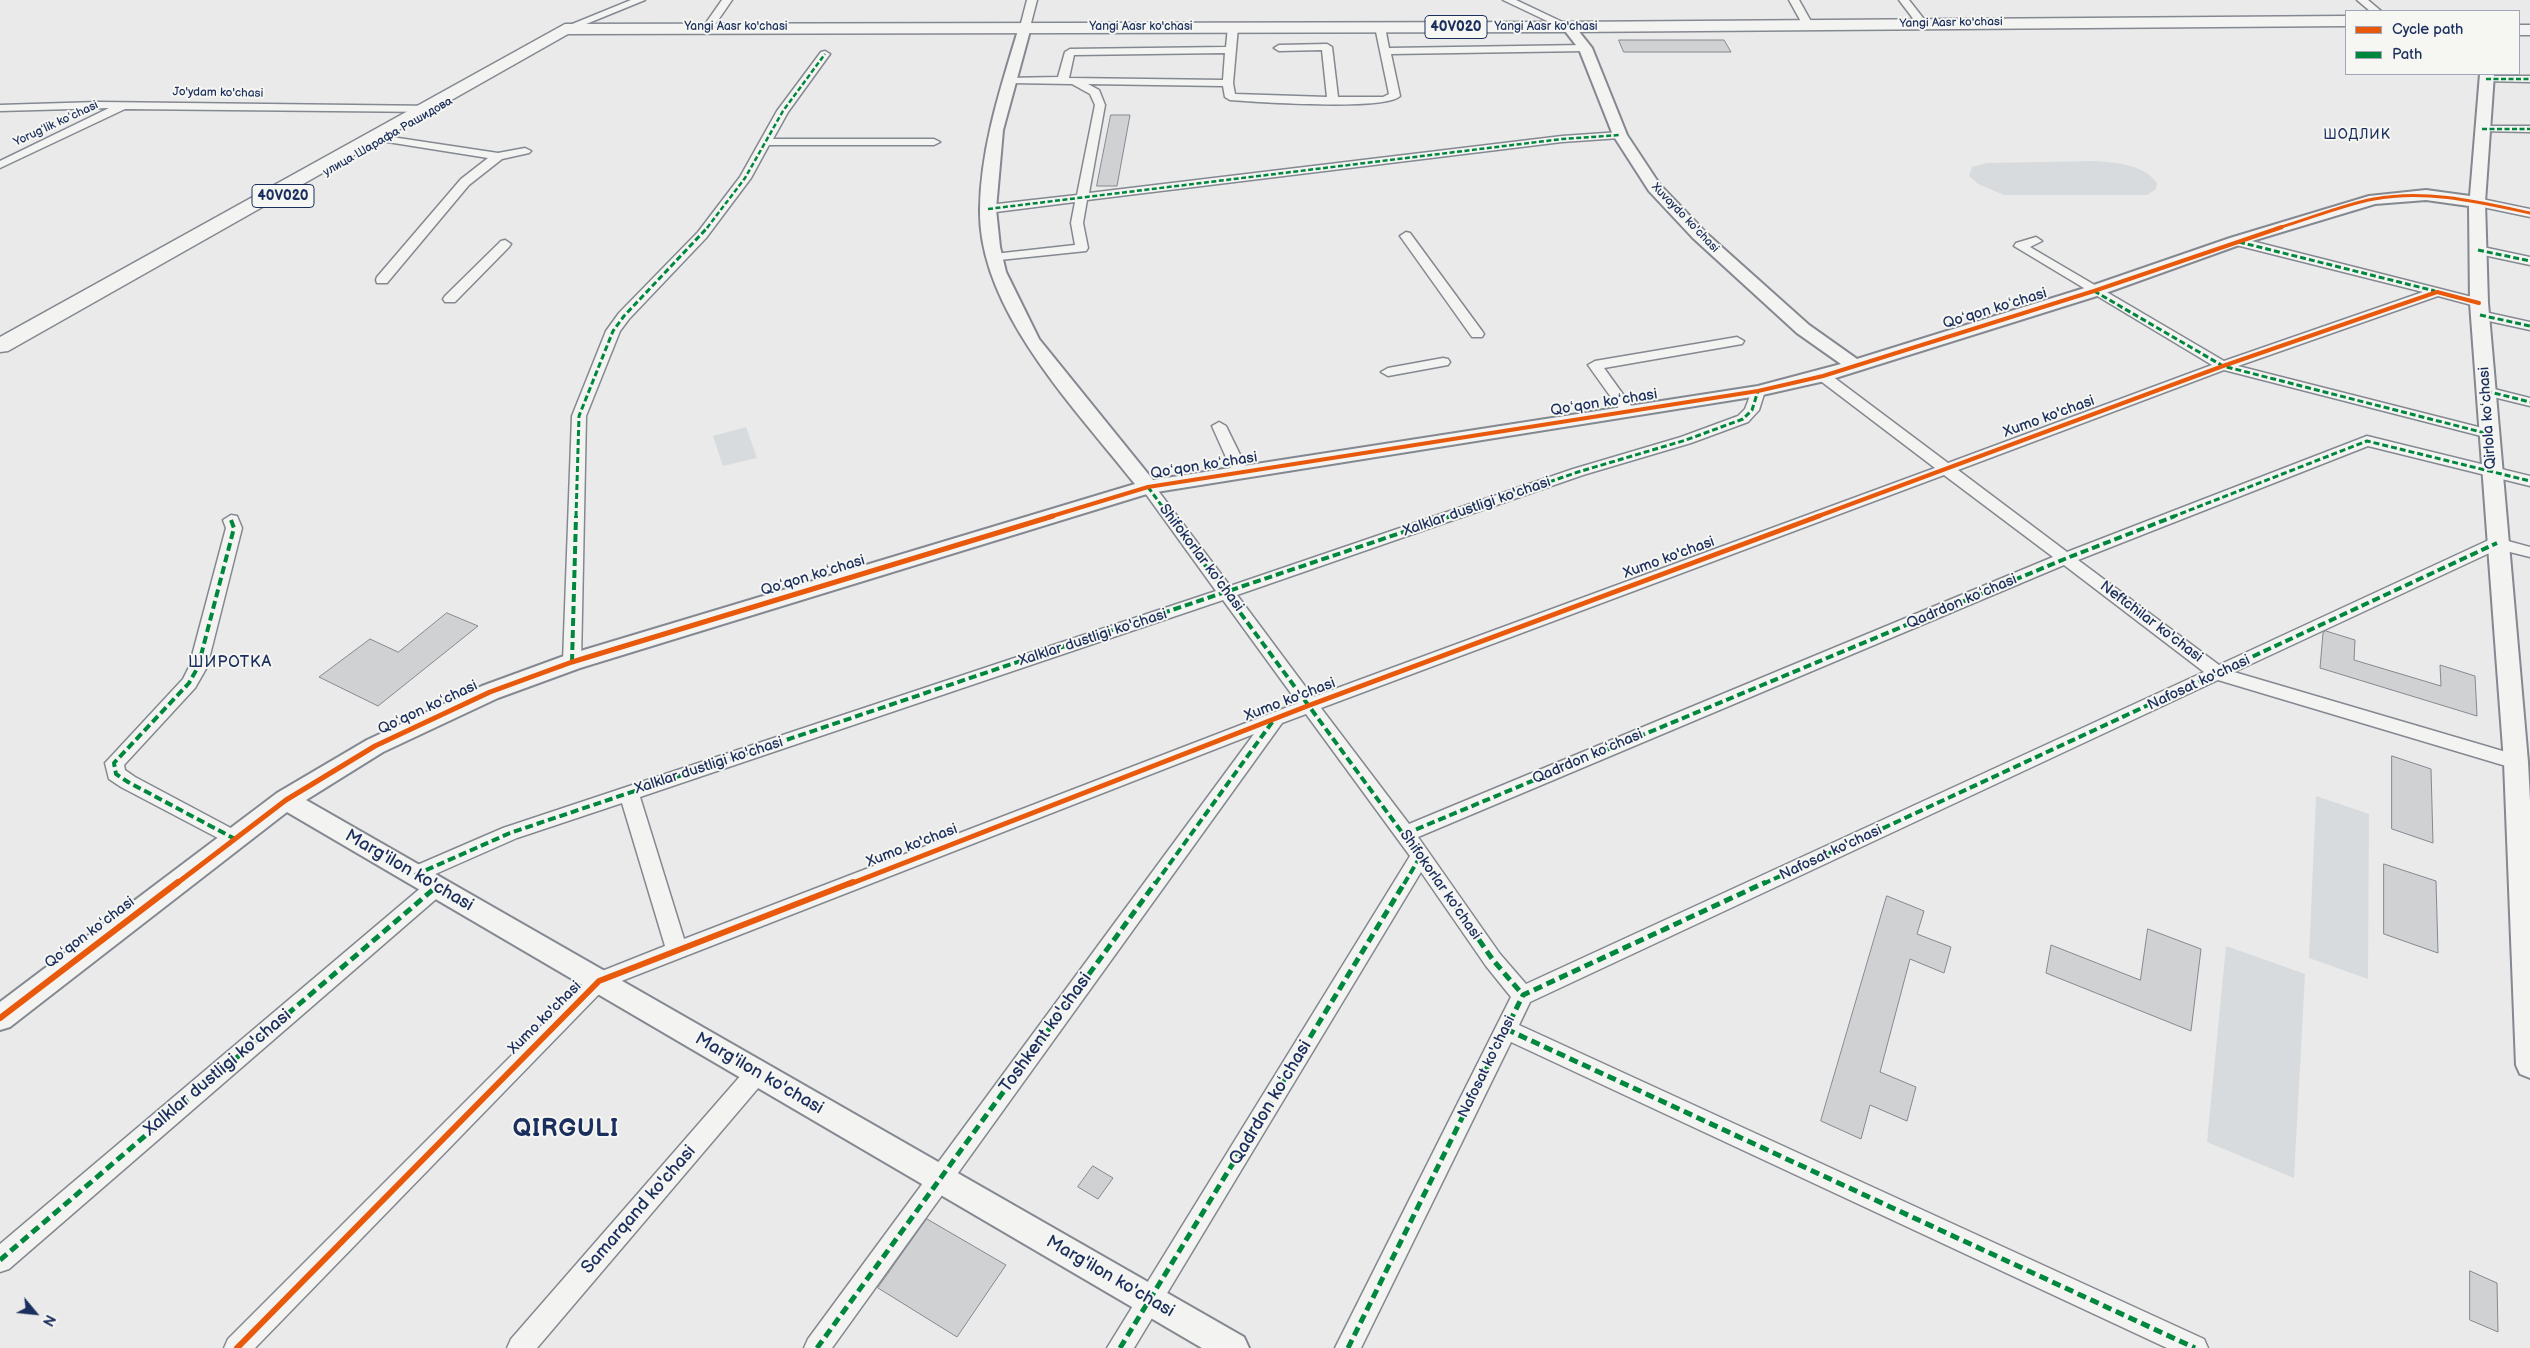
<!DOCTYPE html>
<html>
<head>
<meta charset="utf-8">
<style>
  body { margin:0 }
  #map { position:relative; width:2530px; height:1348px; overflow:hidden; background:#e9eae9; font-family:"Balsamiq Sans",sans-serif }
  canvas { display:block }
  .legend { position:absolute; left:2345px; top:10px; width:175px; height:65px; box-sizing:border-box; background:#f6f6f2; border:1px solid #9ea6b7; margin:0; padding:6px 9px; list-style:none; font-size:15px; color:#1b2f5e }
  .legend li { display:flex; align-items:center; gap:10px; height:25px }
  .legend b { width:25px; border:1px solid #9ea6b7 }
  .north { position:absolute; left:10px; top:1288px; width:50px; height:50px; -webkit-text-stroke:4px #f6f6f2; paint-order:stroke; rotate:118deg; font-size:14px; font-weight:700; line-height:20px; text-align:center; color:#1b2f5e }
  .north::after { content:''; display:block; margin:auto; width:18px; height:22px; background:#1b2f5e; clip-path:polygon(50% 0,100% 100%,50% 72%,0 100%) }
</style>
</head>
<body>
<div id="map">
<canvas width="2530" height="1348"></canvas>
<ul class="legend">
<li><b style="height:6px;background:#e8590c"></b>Cycle path</li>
<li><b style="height:6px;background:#00873e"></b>Path</li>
</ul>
<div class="north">N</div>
</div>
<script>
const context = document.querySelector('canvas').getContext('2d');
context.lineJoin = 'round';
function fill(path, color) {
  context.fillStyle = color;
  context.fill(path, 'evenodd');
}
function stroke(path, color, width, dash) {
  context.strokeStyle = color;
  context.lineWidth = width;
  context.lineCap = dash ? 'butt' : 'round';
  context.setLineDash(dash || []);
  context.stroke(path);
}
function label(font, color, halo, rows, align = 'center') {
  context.font = font + ' "Balsamiq Sans",sans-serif';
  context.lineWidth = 4;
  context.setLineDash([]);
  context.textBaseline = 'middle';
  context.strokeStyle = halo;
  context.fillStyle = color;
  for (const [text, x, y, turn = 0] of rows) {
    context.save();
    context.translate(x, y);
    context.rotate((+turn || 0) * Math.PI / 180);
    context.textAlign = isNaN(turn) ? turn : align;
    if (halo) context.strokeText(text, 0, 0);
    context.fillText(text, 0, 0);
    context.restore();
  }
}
fill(new Path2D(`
  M2096 161C2117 163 2143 164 2157 183L2156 189 2147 195H2004L1978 184 1969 176 1972 167 1987 163Z
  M746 427 757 458 723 466 713 436Z
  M2316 796 2369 814 2368 979 2309 958Z
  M2226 946 2305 974 2294 1178 2207 1142Z`), '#d8dbde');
const building = new Path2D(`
  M1619 40H1724L1731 52H1624Z
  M1111 115H1130L1117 186H1097Z
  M447 613 478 626 378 706 319 677 370 639 398 652Z
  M2326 631 2355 640 2354 660 2441 686 2440 665 2475 676 2477 716 2320 668 2323 633Z
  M2392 756 2431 769 2433 843 2392 829Z
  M2384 864 2436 881 2438 953 2384 934Z
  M1887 896 1924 911 1917 934 1951 947 1944 973 1910 959 1880 1072 1916 1087 1907 1121 1870 1105 1861 1139 1821 1121Z
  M2148 929 2201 949 2191 1031 2046 973 2051 945 2140 980Z
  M1093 1166 1113 1178 1098 1199 1078 1187Z
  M927 1219 1006 1265 957 1337 878 1288Z
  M2470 1271 2497 1283 2498 1332 2470 1320Z`);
fill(building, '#d0d1d3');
stroke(building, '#848890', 1);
const minor = new Path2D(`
  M631 0H645L569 31 560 29Z
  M722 0H732L712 29H704L703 27Z
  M1027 0H1037L1030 27 1025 30 1020 27Z
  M1503 0H1516L1573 27 1564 29Z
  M1789 0H1799L1813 25 1812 27H1804Z
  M1899 0H1909L1927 23 1926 25H1918Z
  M2357 0H2368L2381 11H2370Z
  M1233 24 1238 27 1233 83 1235 94 1327 97 1322 50 1279 51 1274 48 1279 45 1327 44 1332 47 1338 97H1383L1389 94 1375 27 1380 24 1385 27 1389 48 1585 45 1590 48 1585 51 1391 54 1400 96C1386 111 1257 102 1230 100L1225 97 1223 86 1088 84 1099 90 1105 105 1089 193 1562 136 1620 132 1626 135 1620 138 1562 142 1087 200 1083 223 1088 248 1086 251 990 261 988 258 990 255 994 254 1075 245 1071 223 1075 202 988 213 982 209 988 205 1077 195 1095 105 1090 94 1072 84 1010 83 1005 80 1006 78 1058 77 1065 52 1070 49 1226 47 1228 27ZM1225 53 1223 80 1069 78 1074 55Z
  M825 51 830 54 788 112 773 139H934L940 142 934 145H769L751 178 706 238 629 319 620 331 586 416 581 662 578 666 572 668 566 666 563 662 572 416 606 331 619 313 698 232 740 177 777 111 821 52Z
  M2486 76H2530V82L2482 81V77Z
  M98 102 436 106 441 109 436 112 125 109 0 168V161L109 108 0 111V105Z
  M2482 126H2530V132L2478 131V127Z
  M385 136 498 153 525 148 531 151 529 153 502 159 469 185 387 283H377L376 280 377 277 461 179 488 158 381 141V137Z
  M2477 198 2530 209V217L2473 205 2471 202Z
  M1406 232 1410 233 1482 331 1484 334 1482 337H1472L1400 236Z
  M2036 237 2042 241 2030 247 2224 361 2423 292 2232 244 2230 241 2236 237 2484 300 2486 303 2484 306 2479 307 2438 296 2238 366 2494 431 2496 434 2494 437 2489 438 2224 370 1958 470 2067 552 2367 436 2530 476V486L2368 446 2078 560 2219 665 2491 539 2497 538 2530 547V557L2498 549 2234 672 2523 757 2525 762 2523 767 2516 769 2218 680 1530 1002 1519 1025 2204 1339 2208 1348H2167L1511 1042 1361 1348H1335L1511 997 1486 966 1421 872 1134 1348H1107L1410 856 1306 714 1282 723 832 1348H804L808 1339 1254 734 606 987 255 1348H224L228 1339 592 975 665 946 622 803 517 838 415 883 408 881 405 875 408 869 503 828 1216 591 1143 490 1140 487 1143 484H1153L1230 586 1573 469 1681 437 1738 416 1745 409 1753 388H1763L1765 391 1759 410 1748 422 1691 443 1583 475 1237 595 1313 697 1935 468 1818 379 1816 376 1818 373H1828L1948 463 2212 365 2014 246 2016 243ZM1944 475 2053 557 1409 824 1321 708ZM2064 565 2204 672 1526 984 1500 954 1418 837ZM1223 600 1298 703 684 939 640 797Z
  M505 240 511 244 509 247 455 302H445L443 299 445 296 501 241Z
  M2478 246 2530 257V265L2474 253 2472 250 2474 247Z
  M2480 311 2530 322V330L2475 318 2473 315Z
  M1737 337 1744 341 1742 344 1604 368 1635 411 1628 415 1623 414 1588 365 1595 361Z
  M1443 358 1448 359 1450 362 1448 365 1388 376 1381 372 1388 368Z
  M2486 387 2530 398V406L2481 394 2479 391 2481 388Z
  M1219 422 1226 426 1249 473 1246 476H1236L1233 473 1212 426Z
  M231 515 237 516 242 528 207 667 195 688 124 765 125 770 135 777 242 834 245 839 242 844 235 847 121 787 109 779 105 763 183 679 189 667 226 528 223 520Z
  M436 879 443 881 446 887 443 893 9 1269 0 1272V1244L429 881Z
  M757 1063 765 1066 768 1073 765 1080 537 1348H507L511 1339 749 1066Z`);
const tertiary = new Path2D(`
  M1025 23 1031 27 1003 130 996 209 1000 247 1006 272 1039 339 1153 480 1758 386 1841 364 1797 333 1693 238 1649 191 1613 135 1579 49 1562 27 1563 24H1573L1592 48 1627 135 1660 185 1705 232 1809 325 1857 359 2088 287 2230 238 2369 196 2426 190 2470 196 2480 74H2494L2485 202 2488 303 2528 762 2530 801V1078L2520 1074 2516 1065 2504 762 2470 303 2469 206 2426 200 2375 204 2242 244 2100 295 1829 380 1758 396 1150 493 580 668 498 698 383 752 306 800 1244 1337 1249 1348H1202L287 812 10 1027 0 1030V1002L277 793 367 740 482 686 564 656 1135 484C1076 409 978 310 980 209 981 146 1001 87 1019 27Z`);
const primary = new Path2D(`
  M2346 16V26L1568 32 568 34 8 351 0 352V337L565 24 1568 22Z
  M2519 25H2530V35H2519Z`);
stroke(minor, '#848890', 3);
stroke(tertiary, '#848890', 4);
stroke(primary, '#848890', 3);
fill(minor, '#f3f3f2');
fill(tertiary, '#f3f3f2');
fill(primary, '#f3f3f2');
stroke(new Path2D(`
  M2486 79H2530
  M2482 129H2530
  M988 209 1562 139 1620 135
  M707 228 745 178 783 111 825 54`), '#00873e', 2.5, [5, 2.5]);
stroke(new Path2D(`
  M2239 242 2435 291
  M2478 250 2530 261
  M2094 291 2223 366 2489 434
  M2480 315 2530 326
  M2486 391 2530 402
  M1148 487 1170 517
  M576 517 579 416 613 331 624 316 708 227
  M1447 517 1578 472 1686 440 1743 419 1752 410 1758 391
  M2172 517 2367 441 2530 481`), '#00873e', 3, [6, 3]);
stroke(new Path2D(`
  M1169 516 1440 884
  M231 520 234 528 198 667 189 683 114 763 116 774 128 782 235 839
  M572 662 576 516
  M1405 834 2067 558 2175 516
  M415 875 510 833 1451 516
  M1155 884 1273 721
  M1404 884 1420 857
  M1763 884 2497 543`), '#00873e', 4, [8, 4]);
stroke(new Path2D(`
  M1439 882 1493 960 1523 995
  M1506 1029 2195 1348
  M0 1260 436 887
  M817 1348 1156 882
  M1120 1348 1405 882
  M1348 1348 1523 995 1766 882`), '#00873e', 5, [9, 5]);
stroke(new Path2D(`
  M2278 228C2309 219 2342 205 2374 199 2426 189 2479 202 2530 213`), '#e8590c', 3);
stroke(new Path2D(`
  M1049 517 1148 487 1758 391 1823 376 2094 291 2282 227
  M1816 517 2223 366 2437 292 2479 303`), '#e8590c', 4);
stroke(new Path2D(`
  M176 884 286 800 375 746 490 692 572 662 1053 516
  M850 884 1310 705 1819 516`), '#e8590c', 5);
stroke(new Path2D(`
  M0 1018 178 882
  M237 1348 599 981 853 882`), '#e8590c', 6);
label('12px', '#1b2f5e', '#f6f6f2', [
  ["Yangi Aasr ko'chasi",1951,23,-1],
  ["Yangi Aasr ko'chasi",736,27],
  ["Yangi Aasr ko'chasi",1141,27],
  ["Yangi Aasr ko'chasi",1546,27],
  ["Jo'ydam ko'chasi",218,93,1],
  ["Yorugʻlik koʻchasi",56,124,-25],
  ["улица Шарафа Рашидова",388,137,-30],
  ["Xuvaydo ko'chasi",1685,218,46]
]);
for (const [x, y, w] of [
  [1456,27,62],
  [283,196,62]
]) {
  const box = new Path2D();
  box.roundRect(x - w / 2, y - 11.5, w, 23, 4);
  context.fillStyle = '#f6f6f2';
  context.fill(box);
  stroke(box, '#1b2f5e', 1);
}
label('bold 14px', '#1b2f5e', null, [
  ["40V020",1456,27],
  ["40V020",283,196]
]);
context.letterSpacing = '1px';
label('14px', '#1b2f5e', '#f6f6f2', [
  ["ШОДЛИК",2357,135]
]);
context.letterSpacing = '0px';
label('15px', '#1b2f5e', '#f6f6f2', [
  ["Qoʻqon koʻchasi",1995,309,-17],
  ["Qoʻqon koʻchasi",1604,403,-9],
  ["Xumo ko'chasi",2049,417,-20],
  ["Qirlola koʻchasi",2488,418,-94],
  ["Qoʻqon koʻchasi",1204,466,-9],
  ["Xalklar dustligi ko'chasi",1477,507,-19],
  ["Shifokorlar ko'chasi",1201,558,53],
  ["Xumo ko'chasi",1669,558,-20],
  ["Qoʻqon koʻchasi",813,576,-17],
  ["Qadrdon koʻchasi",1962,602,-23],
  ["Neftchilar ko'chasi",2151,622,37],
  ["Xalklar dustligi ko'chasi",1093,638,-18],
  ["Nafosat ko'chasi",2199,683,-25],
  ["Xumo ko'chasi",1290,700,-21],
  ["Qoʻqon koʻchasi",428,708,-25],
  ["Qadrdon koʻchasi",1588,757,-23],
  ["Xalklar dustligi ko'chasi",709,766,-18],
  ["Xumo ko'chasi",912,846,-21],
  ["Nafosat ko'chasi",1831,853,-25],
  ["Shifokorlar ko'chasi",1440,885,55],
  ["Qoʻqon koʻchasi",90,933,-37],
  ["Xumo ko'chasi",545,1018,-45],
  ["Nafosat ko'chasi",1487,1067,-64]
]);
context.letterSpacing = '1px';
label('16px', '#1b2f5e', '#f6f6f2', [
  ["ШИРОТКА",230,663]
]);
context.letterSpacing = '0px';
label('18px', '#1b2f5e', '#f6f6f2', [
  ["Marg'ilon ko'chasi",409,871,30],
  ["Toshkent ko'chasi",1046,1033,-54],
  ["Xalklar dustligi ko'chasi",218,1073,-40],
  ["Marg'ilon ko'chasi",759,1074,30],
  ["Qadrdon koʻchasi",1271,1103,-59],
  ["Samarqand ko'chasi",639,1210,-49],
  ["Marg'ilon ko'chasi",1110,1277,30]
]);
context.letterSpacing = '1px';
label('bold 24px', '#1b2f5e', '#f6f6f2', [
  ["QIRGULI",566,1130]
]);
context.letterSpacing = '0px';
</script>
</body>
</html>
